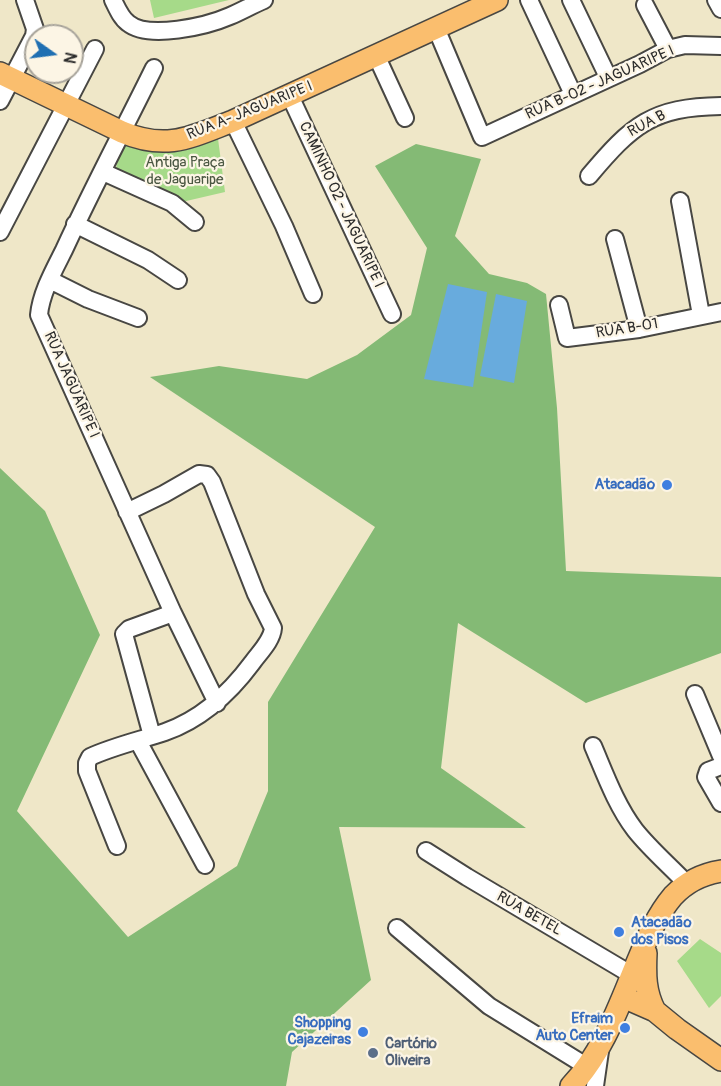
<!DOCTYPE html>
<html>
<head>
<meta charset="utf-8">
<style>
  body { margin:0 }
  #map { position:relative; width:721px; height:1086px; overflow:hidden; background:#efe7c8; font-family:Pangolin,sans-serif }
  canvas { display:block }
  .north { position:absolute; left:24px; top:24px; width:60px; height:60px; box-sizing:border-box; background:#fcf5e5; border:2px solid #a8a49b; border-radius:50%; rotate:104deg; font-size:16px; font-weight:700; line-height:24px; text-align:center; color:#2b2b2b }
  .north::after { content:''; display:block; margin:auto; width:21px; height:27px; background:#1f6fb2; clip-path:polygon(50% 0,100% 100%,50% 72%,0 100%) }
</style>
</head>
<body>
<div id="map">
<canvas width="721" height="1086"></canvas>
<div class="north">N</div>
</div>
<script>
const context = document.querySelector('canvas').getContext('2d');
context.lineJoin = 'round';
function fill(path, color) {
  context.fillStyle = color;
  context.fill(path, 'evenodd');
}
function stroke(path, color, width, dash) {
  context.strokeStyle = color;
  context.lineWidth = width;
  context.lineCap = dash ? 'butt' : 'round';
  context.setLineDash(dash || []);
  context.stroke(path);
}
function label(font, color, halo, rows, align = 'center') {
  context.font = font + ' Pangolin,sans-serif';
  context.lineWidth = 4.5;
  context.setLineDash([]);
  context.textBaseline = 'middle';
  context.strokeStyle = halo;
  context.fillStyle = color;
  for (const [text, x, y, turn = 0] of rows) {
    context.save();
    context.translate(x, y);
    context.rotate((+turn || 0) * Math.PI / 180);
    context.textAlign = isNaN(turn) ? turn : align;
    if (halo) context.strokeText(text, 0, 0);
    context.fillText(text, 0, 0);
    context.restore();
  }
}
fill(new Path2D(`
  M150 0H229L154 18Z
  M217 131 225 192 182 202 115 172 123 139Z
  M700 939 721 953V996L709 1008 677 961Z`), '#a6da89');
fill(new Path2D(`
  M416 144 481 159 455 236 489 274 527 283 546 294 557 408 566 571 721 577V653L586 703 458 623 441 768 526 828 339 827 371 980 292 1052 286 1086H0V468L45 511 100 635 17 811 128 937 237 866 268 791V702L375 527 150 377 219 366 307 379 357 355 411 315 427 248 375 166Z`), '#84ba75');
fill(new Path2D(`
  M448 284 487 292 473 387 424 379Z
  M496 294 527 301 514 383 480 376Z`), '#68abdd');
const minor = new Path2D(`
  M113 0C117 8 121 18 128 23 148 40 207 26 230 16 242 11 252 5 264 0
  M529 0 573 94
  M571 0 608 77
  M716 0 721 9
  M645 5 668 49
  M436 28 482 137 640 64 668 49 685 45 721 46
  M376 55 405 118
  M154 68C124 129 92 189 64 250 54 270 41 293 39 315L173 613 217 703
  M290 96 392 314
  M0 101 34 36 35 29 25 0
  M233 121 284 226 313 294
  M103 172 172 203 195 222
  M589 176C632 125 652 107 721 106
  M680 201 701 315
  M75 224 148 260 178 280
  M0 232 95 49
  M615 239 639 329
  M50 280 88 299 138 318
  M559 305 567 338 639 329 721 312
  M695 694 721 756
  M152 736 124 634 129 629 173 613
  M138 741 205 865
  M593 746C605 774 616 805 635 830 650 849 670 866 687 884
  M721 766 708 771 706 777 721 803
  M117 846 87 771V763L90 757C114 746 141 740 165 732 202 719 229 694 252 663 259 653 272 641 273 628L256 594 212 482 207 475 199 474 164 494 127 512
  M426 851 467 877 632 975
  M397 928 489 1006 586 1066
  M595 1086 600 1051`);
const major = new Path2D(`
  M0 73 122 132C167 151 191 137 233 121L497 0
  M646 953C645 975 645 992 655 1011
  M623 997 655 1011 677 1029 721 1060
  M571 1086C602 1054 619 1006 636 965 646 941 656 916 673 896 686 882 702 874 721 871`);
stroke(minor, '#484743', 20);
stroke(major, '#484743', 24);
stroke(minor, '#fff', 16);
stroke(major, '#fabe6e', 21);
for (const [x, y, r, color] of [
  [667,485,6,"#3f7fe0"],
  [619,932,6,"#3f7fe0"],
  [625,1028,6,"#3f7fe0"],
  [363,1032,6,"#3f7fe0"],
  [373,1053,6,"#5c6f8a"]
]) {
  const dot = new Path2D();
  dot.arc(x, y, r, 0, 2 * Math.PI);
  context.fillStyle = color;
  context.fill(dot);
  stroke(dot, '#fcf5e5', 2);
}
label('15px', '#2b2b2b', '#fcf5e5', [
  ["RUA B-02 - JAGUARIPE I",600,83,-24],
  ["RUA A- JAGUARIPE I",250,111,-22],
  ["RUA B",647,124,-28],
  ["CAMINHO 02 - JAGUARIPE I",341,205,65],
  ["RUA B-01",627,329,-9],
  ["RUA JAGUARIPE I",71,385,66],
  ["RUA BETEL",529,914,30]
]);
label('15px', '#4a5742', '#fcf5e5', [
  ["Antiga Praça",185,163],
  ["de Jaguaripe",185,180]
]);
label('bold 15px', '#366cbe', '#fcf5e5', [
  ["Atacadão",655,485],
  ["Atacadão",631,923,"left"],
  ["dos Pisos",631,940,"left"],
  ["Efraim",613,1019],
  ["Auto Center",613,1036],
  ["Shopping",351,1023],
  ["Cajazeiras",351,1040]
], 'right');
label('bold 15px', '#4e5e75', '#fcf5e5', [
  ["Cartório",385,1044],
  ["Oliveira",385,1061]
], 'left');
</script>
</body>
</html>
